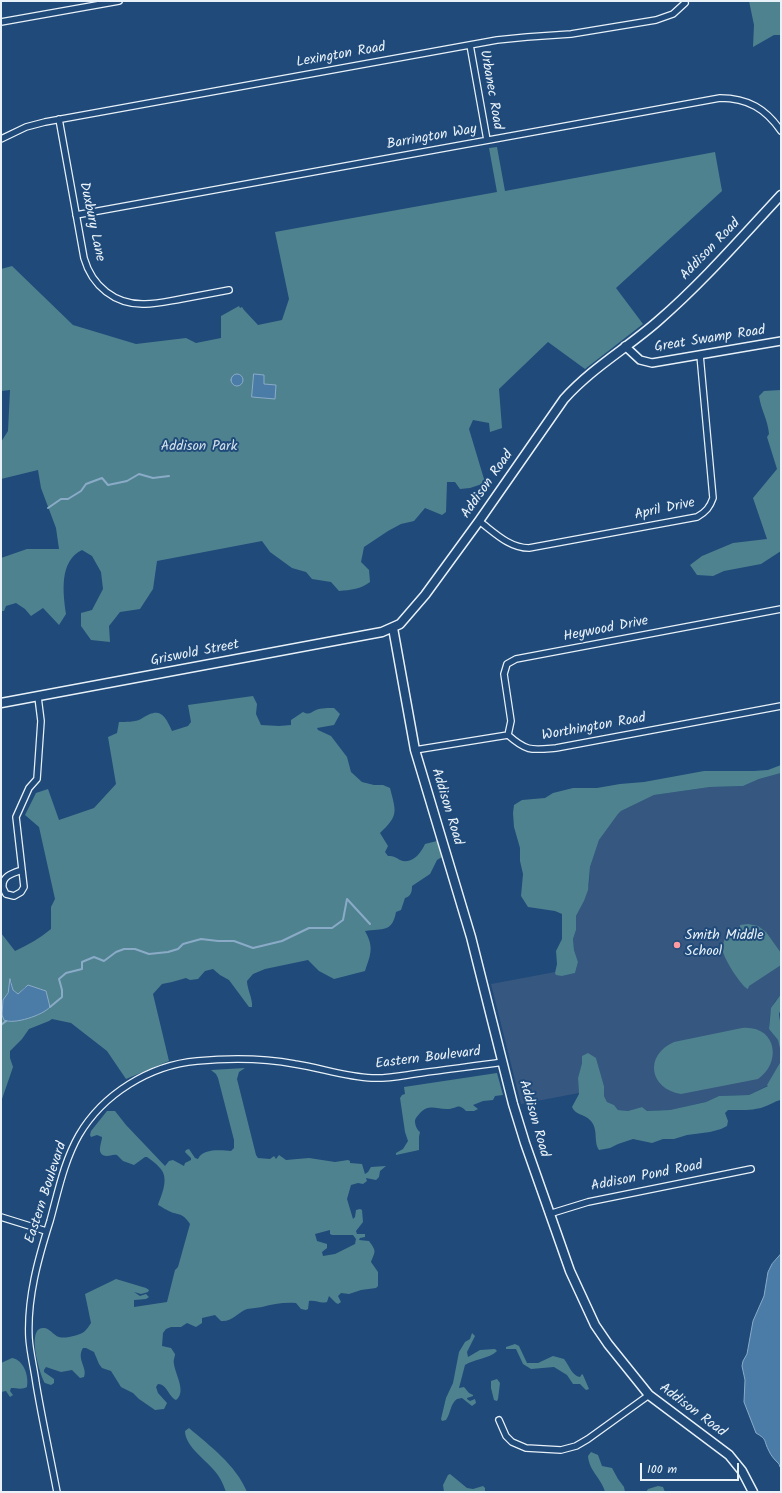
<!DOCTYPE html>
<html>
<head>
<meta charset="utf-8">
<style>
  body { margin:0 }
  #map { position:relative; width:782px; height:1493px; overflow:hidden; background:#1f4a7a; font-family:Kalam,sans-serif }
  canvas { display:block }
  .frame { position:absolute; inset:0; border:2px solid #e8f1f8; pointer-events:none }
  .scale { position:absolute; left:640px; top:1463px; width:99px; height:18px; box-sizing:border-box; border:2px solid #e8f1f8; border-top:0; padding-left:5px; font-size:12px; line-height:14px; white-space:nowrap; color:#e8f1f8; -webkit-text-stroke:3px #1f4a7a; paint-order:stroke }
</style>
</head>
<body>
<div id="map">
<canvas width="782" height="1493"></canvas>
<div class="frame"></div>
<div class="scale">100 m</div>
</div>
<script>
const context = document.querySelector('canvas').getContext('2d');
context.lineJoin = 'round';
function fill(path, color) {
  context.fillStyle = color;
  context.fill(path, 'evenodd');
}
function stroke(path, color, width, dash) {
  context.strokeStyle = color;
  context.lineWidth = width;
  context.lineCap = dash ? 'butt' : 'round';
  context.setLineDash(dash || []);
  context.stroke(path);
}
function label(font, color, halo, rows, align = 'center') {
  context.font = font + ' Kalam,sans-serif';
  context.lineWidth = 4;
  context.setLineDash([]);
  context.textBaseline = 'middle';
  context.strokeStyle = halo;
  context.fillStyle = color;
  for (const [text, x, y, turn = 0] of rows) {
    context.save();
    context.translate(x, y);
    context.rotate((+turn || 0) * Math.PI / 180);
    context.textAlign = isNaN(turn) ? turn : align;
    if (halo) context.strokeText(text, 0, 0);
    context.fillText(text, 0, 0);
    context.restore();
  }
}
fill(new Path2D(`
  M781 773V994L774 1003 770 1015 769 1029 778 1040 781 1046V1061L768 1084 769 1085 749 1095 719 1096 706 1102 670 1110 647 1111 642 1107 628 1111 618 1110 614 1105 607 1102 604 1096V1086L596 1058 582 1063 578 1078 579 1093 521 1104 491 984 555 972 562 976 575 973 578 962 574 950 573 939 576 930V916L584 901 589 884 590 867 599 840 618 814 621 811 654 795 710 787 743 786 759 779Z`), '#36577f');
fill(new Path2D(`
  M749 1H781V35H774L753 47 754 25Z
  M497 147 505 191 715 152 722 191 616 288 643 324 585 369 548 342 499 389 502 428 490 432 489 423 473 420 469 429 484 479 482 484 470 488 460 489 455 482H447L446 512 442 515 425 508 414 521 401 524 388 531 364 547 361 562 369 570 370 582C361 589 351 590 339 591L331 582 312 579 306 572 292 568 270 552 262 541 157 561 153 589 140 609 120 612 109 626 110 642 91 640 81 626V613L92 610 103 589 101 572 92 556 82 550C59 561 63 593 66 614L59 625 43 608 31 616 25 609 16 603 6 606 4 611H1V558L27 549H59L56 528 41 488 38 470 1 479V442L8 431 10 390 1 391V269L12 266 73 325 136 344 186 338 196 343 221 338V316L239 306 240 308 242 307 244 310 258 325 282 320 289 299 275 232 497 192 489 148Z
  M781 390V551L761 564 724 571 713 576 697 575 690 565 702 556 733 543 767 539 753 498 777 469 767 437 769 434C768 420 761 410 759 396L764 391Z
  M253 696 257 704 256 714 261 725 279 726 291 725V720L303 712C309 715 310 713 316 710 321 708 329 708 334 708L340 714 334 725 317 728 318 730 331 736 347 757 351 772 362 782 374 785H383L390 788C396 812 399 815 380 833L388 846 385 852 388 856C394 856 395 857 400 860 412 865 421 853 425 844L437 841 442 857 437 860 430 874 412 886C412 892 411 896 405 898L401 910 396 912C392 933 383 928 365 931 374 947 371 954 365 971L334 979 319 971 308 960 265 969 253 974 247 981C247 989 253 999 252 1007H249L229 980 220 975 213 969 205 971 198 979 190 980 186 978 172 982 162 984 153 994 169 1061 126 1079 107 1051 71 1023 52 1019 49 1021 29 1029 22 1039 10 1051V1058L13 1067 1 1102V933L15 951C28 945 40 938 51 929V907L55 899 39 827 25 815 36 793 48 789 59 820 94 808 116 784 108 737 117 733 119 722C125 722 136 722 141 719 159 707 164 713 172 731L188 726 191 722 188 705ZM11 980 13 990 18 994 25 987H34L2 1015 3 1000 8 993Z
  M781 765V773L759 779 743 786 710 787 654 795 621 811 618 814 599 840 590 867 588 890 584 901 576 916V930L573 939 574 950 578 962 575 973 562 976 556 975 555 973 557 964 556 951 562 939V914L555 911 528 907 521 896 523 874 520 861V848L514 827 513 813 514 805 522 800 545 798 553 793 573 788H597L620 784 644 782 704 771H754L768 770Z
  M748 924 758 926 766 932 781 953V965L749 986 748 989C741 986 725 960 723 952 722 945 724 939 728 934 733 934 736 939 740 932V925Z
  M781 994V1009L779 1014 781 1029V1052L778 1040 769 1029 771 1008Z
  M742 1028C777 1025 782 1063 758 1079L681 1094C649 1089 644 1055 674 1042Z
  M588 1053 596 1058 604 1086V1096L607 1102 614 1105 618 1110 628 1111 642 1107 647 1111 670 1110 706 1102 719 1096 749 1095 768 1086 767 1085 781 1061V1100C775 1101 772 1104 766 1106 755 1111 740 1110 728 1110L725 1113 728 1121 727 1126 721 1129 710 1132 687 1135 674 1139H663L652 1143 633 1139 618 1144 610 1148 599 1150C593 1141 599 1129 590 1120 584 1114 575 1115 572 1107L579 1094 578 1078 582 1063V1056Z
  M245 1068 239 1072 237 1079 256 1155 258 1158 270 1159 274 1156 276 1159 279 1155 286 1160 309 1158 335 1162 348 1160 350 1161V1163L362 1164 365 1174 368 1172 371 1167 386 1166 380 1171 379 1177 376 1180 366 1178 367 1181 363 1184 358 1183 351 1185 347 1199 353 1219 355 1217 356 1210 360 1209 362 1210 363 1222 356 1231 357 1234H365V1237L360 1238 359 1240 369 1241C377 1252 375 1251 371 1262L378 1272V1286L376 1288 361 1290 349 1294 341 1293 338 1296 341 1302 338 1304 336 1303 329 1296 327 1302C320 1304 316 1300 309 1301L308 1309 306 1310 301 1309 296 1303C284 1302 273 1304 262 1307 258 1308 252 1308 247 1309 237 1313 232 1322 221 1321L215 1315 202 1318V1323L196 1327 187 1323 181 1327H171L166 1329 163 1333 162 1346 171 1348 175 1354C175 1357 173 1360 174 1364 175 1374 187 1392 176 1400 168 1396 167 1384 158 1384L156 1387 158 1393 167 1403 164 1409 155 1410 139 1399 133 1393 121 1387 111 1371 102 1368 99 1364 94 1352 86 1348H83C76 1359 88 1368 84 1377L80 1378 72 1370 61 1372 46 1367 44 1370V1372L54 1379V1383L51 1385 45 1383C40 1375 26 1328 43 1328 49 1327 53 1335 59 1337 65 1339 81 1335 85 1331 87 1329 89 1326 91 1323L85 1294 116 1279 146 1288 149 1290 148 1292 141 1294 134 1292 140 1296 146 1294 149 1297 146 1299 134 1300V1307L167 1302 175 1270 178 1267 190 1224C182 1211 177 1216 167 1210 163 1208 162 1207 158 1205 162 1194 170 1177 159 1167 156 1163 151 1160 147 1157H145L134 1165 123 1161 117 1155C113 1154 110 1156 107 1156 95 1155 102 1143 102 1137L97 1135 91 1137 90 1135 91 1131 107 1111H115L126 1125 165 1166 169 1161 173 1160 184 1166 185 1163 191 1160V1158L185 1152 186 1150 189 1149 195 1158 198 1159C202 1148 222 1150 231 1151L234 1148V1140L218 1078 216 1074 211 1070ZM330 1230V1234L332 1235H353L356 1239 355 1244 335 1254 323 1256 322 1252 327 1248V1244L317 1241 315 1234Z
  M497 1073 503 1095 495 1096 493 1100 483 1101 473 1105 478 1109 474 1111H466C458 1103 458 1108 449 1109 437 1110 430 1103 420 1113 418 1116 415 1118 415 1121 415 1125 417 1130 420 1132L419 1137V1150L396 1155V1153L403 1149 408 1141 405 1132 400 1098 402 1095 405 1094 404 1087Z
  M472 1333 475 1336 467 1352 468 1357 480 1350 495 1349 497 1351C489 1359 474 1359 465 1365L459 1388 464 1387 469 1393 473 1395V1396L467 1398V1399L470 1401 475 1399 476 1403 472 1406 462 1398 457 1399C450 1404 451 1413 446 1420L442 1421 441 1419 446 1398 453 1383 459 1352 465 1342 470 1339Z
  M515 1344 519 1346 527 1363H538L553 1356 564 1359C569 1365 572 1376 580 1377L582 1374 583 1375 589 1389 586 1390 580 1384H573L567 1375 554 1367 531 1369 523 1364 516 1349H506V1347Z
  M12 1358C24 1360 29 1376 27 1387 22 1390 16 1388 11 1388L10 1391 13 1395 10 1397 6 1391 1 1392V1363Z
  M497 1379 500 1383 498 1399 497 1401 494 1400 491 1388V1381Z
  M189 1428C210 1446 236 1465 247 1492H226C223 1483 219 1475 212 1468 203 1458 185 1445 185 1431Z
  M591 1452 598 1455 602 1466 612 1468 618 1479 624 1487 625 1492H605C602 1479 589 1471 588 1456Z
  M450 1474 467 1488 473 1489 483 1486 485 1488V1492H444L443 1485 448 1475Z
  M658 1486 663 1487 665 1492H646L648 1489Z`), '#4f828f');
const water = new Path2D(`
  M231 380a6 6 0 1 1 12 0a6 6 0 1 1-12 0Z
  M254 374 264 375V384L276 385 275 399 252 397Z
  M10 979 13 990 18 994 28 985 46 991 50 1007C43 1015 14 1025 4 1020L2 1015 3 1000 8 993Z
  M781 1254V1467H780L779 1464C775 1460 771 1456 769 1451 763 1440 768 1440 756 1433L744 1402 745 1380 742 1366 743 1361 747 1354 753 1321 764 1296 768 1272 772 1264Z`);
fill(water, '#4b7ca8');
stroke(water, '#8aabc8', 1);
stroke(new Path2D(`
  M48 508 61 499H68L81 491 86 484 102 478 108 485 127 481 139 474 153 478 169 476
  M50 1007 62 997V990L59 979 66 973 82 969V962L94 957 104 961 116 952 124 949H135L149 954 168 952 178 949 183 944 201 939 218 941H234L253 948 282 941 309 928H332L343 920 347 899 370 924
  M1 1025 6 1021`), '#8aabc8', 2);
const minor = new Path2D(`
  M1 22 119 1
  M470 45 487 140
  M59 119 84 258C92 286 115 305 145 304 157 304 169 301 181 299 197 296 213 293 229 290
  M1 139 26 127 45 122 497 40 527 37 571 34 656 20 673 14 685 3
  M76 215 720 98C748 98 766 109 781 131
  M479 521C494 532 509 548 529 548L697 517C706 512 710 507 713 498L700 355
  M508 735 511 721 504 674 507 664 516 659 781 609
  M415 750 508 735C527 752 532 750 556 748L781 706
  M22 870C13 873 1 876 3 888L6 894 14 896 21 892 24 887 16 817 29 788 37 779 41 721 38 697
  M549 1214 588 1202 751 1169
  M1 1217 46 1231
  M499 1420 506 1436 512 1442 526 1448 561 1450 576 1446 588 1439 649 1395
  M57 1492C50 1455 42 1419 36 1383 34 1368 30 1353 29 1338 27 1298 38 1259 50 1221 58 1192 64 1161 79 1135 103 1094 150 1065 197 1061 229 1058 263 1058 295 1064 321 1068 346 1077 372 1078 388 1079 405 1075 421 1073 449 1069 476 1066 503 1062`);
const tertiary = new Path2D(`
  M625 346 640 360 652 363 781 341`);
const secondary = new Path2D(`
  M393 628 415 750 471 937 513 1104 525 1143 570 1271 595 1325 608 1344 649 1395 729 1455 742 1471 753 1492
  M1 703 382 632 400 624 425 595 479 521 564 399C593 367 626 349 658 321 702 283 741 238 781 195`);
stroke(minor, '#e8f1f8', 8);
stroke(tertiary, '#e8f1f8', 10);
stroke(secondary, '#e8f1f8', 11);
stroke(minor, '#1f4a7a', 5.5);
stroke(tertiary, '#1f4a7a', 7);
stroke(secondary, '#1f4a7a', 8);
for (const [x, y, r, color] of [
  [677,945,4,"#ff9aa2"]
]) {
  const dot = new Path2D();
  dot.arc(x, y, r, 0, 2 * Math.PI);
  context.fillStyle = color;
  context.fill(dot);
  stroke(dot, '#1f4a7a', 1.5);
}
label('14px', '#e8f1f8', '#1f4a7a', [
  ["Lexington Road",341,56,-10],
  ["Urbanec Road",490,90,80],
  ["Barrington Way",432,138,-10],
  ["Duxbury Lane",91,222,78],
  ["Addison Road",711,250,-46],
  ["Great Swamp Road",710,340,-9],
  ["Addison Road",488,485,-55],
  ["April Drive",665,510,-12],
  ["Heywood Drive",606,630,-11],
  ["Griswold Street",195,654,-11],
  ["Worthington Road",594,728,-10],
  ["Addison Road",446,807,73],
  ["Eastern Boulevard",428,1059,-7],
  ["Addison Road",533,1119,74],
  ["Addison Pond Road",647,1177,-11],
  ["Eastern Boulevard",47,1193,-72],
  ["Addison Road",692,1411,37]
]);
label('14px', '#d1e0e8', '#1f4a7a', [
  ["Addison Park",199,448]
]);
label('14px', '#e8f1f8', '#1f4a7a', [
  ["Smith Middle",685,937],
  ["School",685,953]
], 'left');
</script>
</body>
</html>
